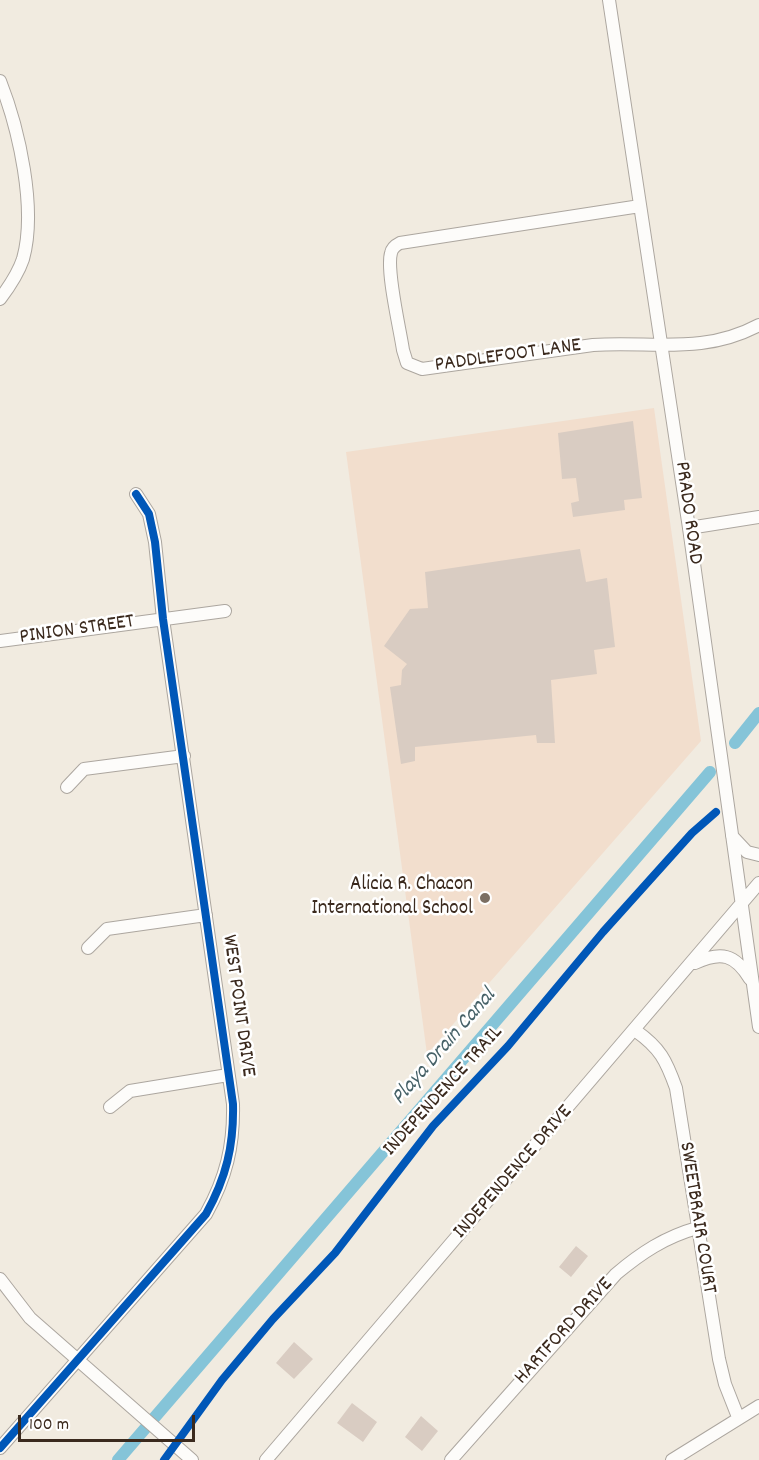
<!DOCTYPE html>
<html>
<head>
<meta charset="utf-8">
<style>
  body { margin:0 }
  #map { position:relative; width:759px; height:1460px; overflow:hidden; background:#f1ebe0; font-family:Dekko,sans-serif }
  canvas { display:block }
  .scale { position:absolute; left:18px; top:1415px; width:177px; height:27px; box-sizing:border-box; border:3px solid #3b2a1e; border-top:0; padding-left:8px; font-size:18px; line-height:21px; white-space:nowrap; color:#3b2a1e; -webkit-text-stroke:4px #fff; paint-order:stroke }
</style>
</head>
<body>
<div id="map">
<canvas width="759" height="1460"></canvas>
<div class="scale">100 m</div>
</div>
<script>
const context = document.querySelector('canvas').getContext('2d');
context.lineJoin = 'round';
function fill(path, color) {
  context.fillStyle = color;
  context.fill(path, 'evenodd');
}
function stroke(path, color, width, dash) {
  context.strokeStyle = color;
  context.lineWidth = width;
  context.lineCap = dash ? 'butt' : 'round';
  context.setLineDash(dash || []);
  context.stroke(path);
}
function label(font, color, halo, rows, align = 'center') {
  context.font = font + ' Dekko,sans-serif';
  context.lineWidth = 5;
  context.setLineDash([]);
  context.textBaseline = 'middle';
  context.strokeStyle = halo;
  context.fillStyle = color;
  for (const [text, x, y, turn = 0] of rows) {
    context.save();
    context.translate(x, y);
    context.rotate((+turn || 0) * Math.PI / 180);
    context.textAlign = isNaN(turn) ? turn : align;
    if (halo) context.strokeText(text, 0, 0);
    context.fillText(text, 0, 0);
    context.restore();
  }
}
fill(new Path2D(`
  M654 408 701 741 427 1054 346 452Z`), '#f2decd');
stroke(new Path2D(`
  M735 743 759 713
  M118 1460 710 772`), '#85c4d8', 12);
fill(new Path2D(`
  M633 421 642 498 624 500 625 510 573 517 571 503 579 501 576 478 562 479 558 433Z
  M580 549 586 582 607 578 615 647 594 650 597 674 551 680 555 743H537L536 735 415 747V761L401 764 390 687 401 685 402 670 407 664 384 646 410 609 428 608 425 572Z
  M576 1246 588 1256 571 1277 559 1267Z
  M294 1342 313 1359 294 1379 276 1363Z
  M352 1403 377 1422 363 1442 337 1423Z
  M421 1416 438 1431 422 1451 405 1437Z`), '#d9ccc2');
const minor = new Path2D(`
  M609 0 689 528 759 1027
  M0 81C19 129 37 209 23 259 18 274 9 287 0 299
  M640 206 400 243C396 245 392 248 391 253 386 271 400 329 403 350L407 363 422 369 593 345C652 341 703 355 759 325
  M689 528 759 517
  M0 641 225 611
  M67 787 84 769 184 756
  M732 836 747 852 759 855
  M88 948 107 929 206 915
  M695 963C721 951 735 954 750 979
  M636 1031C660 1048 666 1060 676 1088L719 1359 725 1384 738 1417
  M110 1107 130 1091 228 1075
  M0 1279 30 1318 192 1460
  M0 1448 206 1214C226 1178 234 1146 233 1104L163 619 155 542 149 514 136 494
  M266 1460 759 883
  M451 1460 616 1274C641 1253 665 1237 697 1228
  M672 1460 759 1406`);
stroke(minor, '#aca69f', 14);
stroke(minor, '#fdfcfa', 12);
stroke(new Path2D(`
  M0 1448 206 1214C226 1178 234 1146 233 1104L163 619 155 542 149 514 136 494
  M164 1460 222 1380 273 1319 335 1253 433 1126 508 1046 603 932 692 833 716 812`), '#0057b8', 8);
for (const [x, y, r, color] of [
  [485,898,6,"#7b6e62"]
]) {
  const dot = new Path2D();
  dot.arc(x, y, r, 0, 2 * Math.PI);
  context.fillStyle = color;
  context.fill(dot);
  stroke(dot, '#fff', 2);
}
label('21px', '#3b2a1e', '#fff', [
  ["PADDLEFOOT LANE",508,357,-8],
  ["PRADO ROAD",687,513,82],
  ["PINION STREET",77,631,-8],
  ["WEST POINT DRIVE",237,1006,82],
  ["INDEPENDENCE TRAIL",444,1092,-48],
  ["INDEPENDENCE DRIVE",514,1173,-49],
  ["SWEETBRAIR COURT",696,1218,81],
  ["HARTFORD DRIVE",565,1332,-48]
]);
label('21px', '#3b2a1e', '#fff', [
  ["Alicia R. Chacon",473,886],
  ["International School",473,910]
], 'right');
label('italic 22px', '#466167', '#fff', [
  ["Playa Drain Canal",445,1048,-49]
]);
</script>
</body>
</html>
